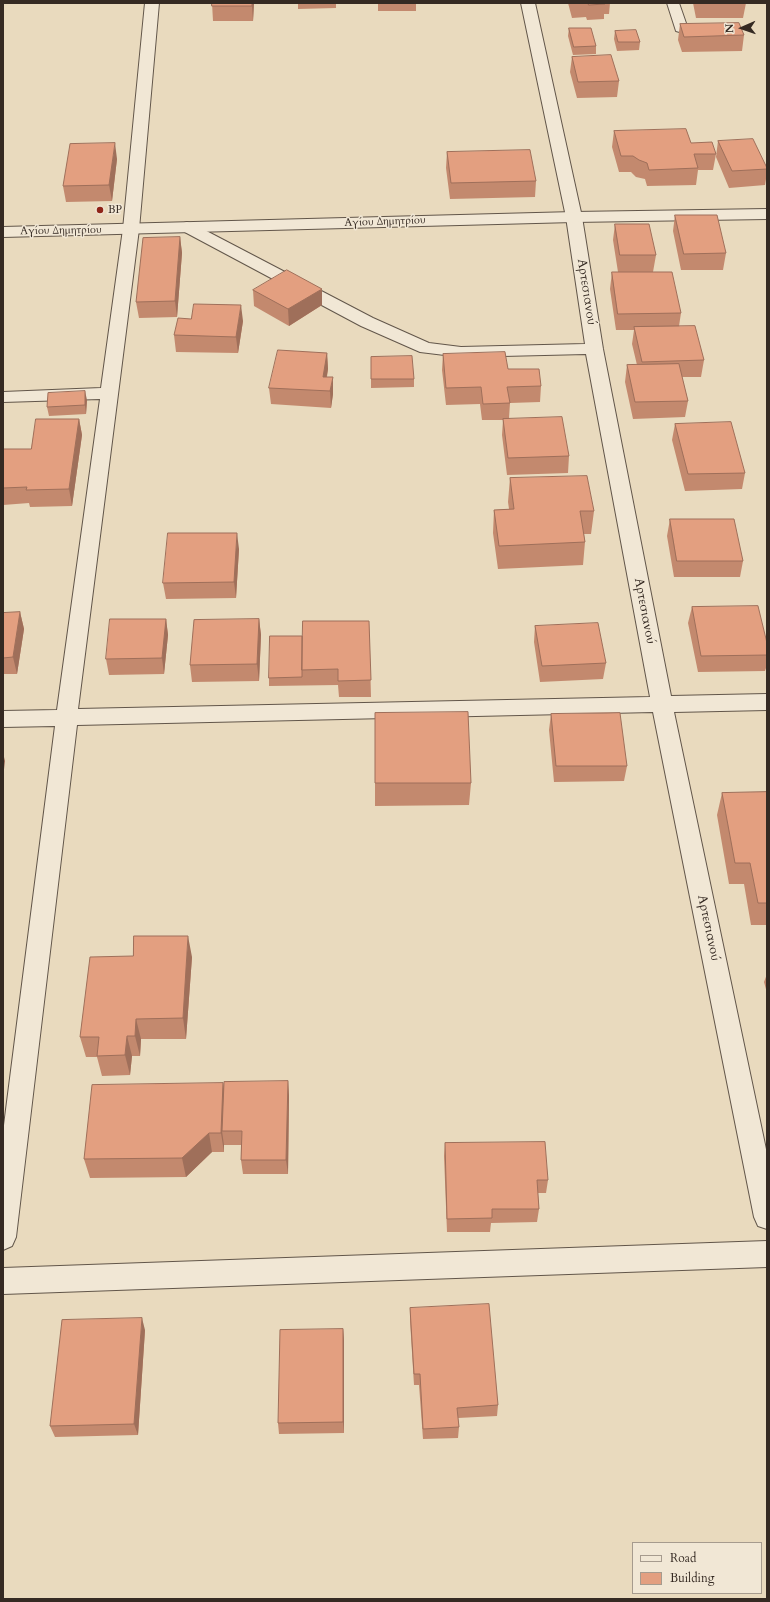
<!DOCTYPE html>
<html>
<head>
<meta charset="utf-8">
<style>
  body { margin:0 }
  #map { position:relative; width:770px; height:1602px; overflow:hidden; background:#e9dabe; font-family:Cardo,serif }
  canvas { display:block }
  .frame { position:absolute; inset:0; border:4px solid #352a23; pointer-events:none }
  .legend { position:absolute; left:632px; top:1542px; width:130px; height:52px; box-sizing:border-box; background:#f1e7d5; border:1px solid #a69b8e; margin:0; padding:5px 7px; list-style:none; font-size:12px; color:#352a23 }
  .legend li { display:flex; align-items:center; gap:8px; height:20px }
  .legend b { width:20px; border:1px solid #a69b8e }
  .north { position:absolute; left:722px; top:8px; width:40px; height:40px; -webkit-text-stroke:3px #f1e7d5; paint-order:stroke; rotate:268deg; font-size:11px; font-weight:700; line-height:16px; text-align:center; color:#352a23 }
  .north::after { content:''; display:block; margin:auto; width:14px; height:18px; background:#352a23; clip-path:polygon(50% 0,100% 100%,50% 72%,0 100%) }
</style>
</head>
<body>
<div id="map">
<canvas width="770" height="1602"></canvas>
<div class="frame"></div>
<ul class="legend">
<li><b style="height:5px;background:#f1e7d5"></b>Road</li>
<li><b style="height:11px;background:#e39f80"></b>Building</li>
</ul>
<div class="north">N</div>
</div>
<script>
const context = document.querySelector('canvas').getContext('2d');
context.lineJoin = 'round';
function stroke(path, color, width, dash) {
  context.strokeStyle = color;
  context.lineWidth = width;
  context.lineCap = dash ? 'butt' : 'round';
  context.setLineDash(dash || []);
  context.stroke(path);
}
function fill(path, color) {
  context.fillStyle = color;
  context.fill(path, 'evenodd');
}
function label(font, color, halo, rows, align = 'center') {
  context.font = font + ' Cardo,serif';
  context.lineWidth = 3;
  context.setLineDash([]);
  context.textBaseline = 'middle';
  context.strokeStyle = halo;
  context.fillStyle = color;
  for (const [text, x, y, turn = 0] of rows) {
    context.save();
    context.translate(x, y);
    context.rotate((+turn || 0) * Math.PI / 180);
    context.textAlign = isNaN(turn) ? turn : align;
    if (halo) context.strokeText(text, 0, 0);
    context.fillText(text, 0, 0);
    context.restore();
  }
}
const service = new Path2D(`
  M667 3H679L687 26 710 30 711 33 710 36 697 37 676 31Z`);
const minor = new Path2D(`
  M145 3H159L139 229 78 709 650 697 586 354 461 357 420 352 361 326 181 230 179 227 181 224 187 222 193 224 373 318 429 343 461 347 585 344 566 217 521 3H535L582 217 603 349 671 696 767 694V710L674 712 767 1154V1229L758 1226 754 1217 653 712 77 725 16 1237 12 1246 3 1250V1133L55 726 3 727V711L57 710 100 399 3 402V392L101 388 123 229Z
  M767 1241V1267L3 1294V1268Z`);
const tertiary = new Path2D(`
  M767 209V219L574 222 3 237V227L574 212Z`);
stroke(service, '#62564a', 2);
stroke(minor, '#62564a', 2);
stroke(tertiary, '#62564a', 2);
fill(service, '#f1e7d5');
fill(minor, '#f1e7d5');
fill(tertiary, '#f1e7d5');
fill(new Path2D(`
  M212 3H254L253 21H213Z
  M298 3H336V8L298 9Z
  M378 3H416V11H378Z
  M568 3H610L609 14H604V19L587 20 586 17 572 18Z
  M693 3H746L743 18H696Z
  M680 24 744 35 742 51 682 52 678 40Z
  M569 28 596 46V54L573 55 568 36Z
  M615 31 640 42 639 50 617 51 614 39Z
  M572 57 619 81 617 97 577 98 570 72Z
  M614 131 691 143 716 154 713 170H698L696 185 647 186 645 179 636 177 631 172H619L612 147Z
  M718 141 767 168V173L765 185 729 188 716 157Z
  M447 152 536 181 535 197 450 199 446 168Z
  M117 159 112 201 66 202 63 186Z
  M675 215 726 253 723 270H681L673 231Z
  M615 224 656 255 653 272H618L613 240Z
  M180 237 182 253 177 317 139 318 136 302Z
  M612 272 681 313 679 326 704 360 701 377H682L688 401 685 417 633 419 625 382 627 365H637L632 344 634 330H616L610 289Z
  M322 289V305L289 326 254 306 253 290Z
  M243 321 238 353 176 352 174 335Z
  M327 353 328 369 327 377 333 394 331 408 271 404 269 388Z
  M443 354 508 369 541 386 540 402 510 403 509 418 569 456 568 473 507 475 502 435 503 420H482L480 404 446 405 442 370Z
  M371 357 414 379V387L371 388Z
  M87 400 86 414 49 416 47 407Z
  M79 419 82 435 72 506 30 507 29 503 3 505V449H31Z
  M675 424 745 473 742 489 685 491 672 440Z
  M510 478 594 511 591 534H584L585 542 583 565 498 569 493 533 494 510 509 509 508 502Z
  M670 519 743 561 740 577H674L667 536Z
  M239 549 236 598 166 599 163 583Z
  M692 607 767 643V665L765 671 698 672 688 623Z
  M20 612 24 629 17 674H3V613Z
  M166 619 168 635 164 674 109 675 106 659Z
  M259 619 261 635 259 681 192 682 190 665Z
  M369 621 371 697H339L338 685 269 686V678L302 636Z
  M535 626 606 663 603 679 540 682 534 642Z
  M375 713 471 783 469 805 375 806Z
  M551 714 627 766 624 781 554 782 549 730Z
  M767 792V925H751L744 884H729L717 815 722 793Z
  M192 957 186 1039H141L140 1056H132L130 1075 102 1076 97 1057H86L80 1037Z
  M767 974V993L764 982Z
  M288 1081 289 1096 288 1174H243L241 1160V1145H224V1152H212L186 1177 90 1178 84 1159 223 1083 224 1089Z
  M445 1143 548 1180 546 1193H538L539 1209 537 1222 491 1223 490 1232H447L444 1156Z
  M410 1308 498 1405 497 1416 458 1418 459 1427 458 1438 423 1439 419 1385H414L410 1320Z
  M343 1329 344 1341V1433L279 1434 278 1423Z
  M145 1330 138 1435 55 1437 50 1426Z`), '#c3896e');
fill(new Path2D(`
  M252 3H254L253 21 252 6Z
  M115 143 117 159 112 201 109 185Z
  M180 237 182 253 177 317 175 301Z
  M322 289V305L289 326 288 309Z
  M241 305 243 321 238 353 236 337Z
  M327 353 328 369 324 391 323 377Z
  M333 377V394L331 408 330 391Z
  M85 391 87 400 86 414 85 405Z
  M79 419 82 435 72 506 69 489Z
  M237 533 239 549 236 598 234 582Z
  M20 612 24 629 17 674 13 657Z
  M166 619 168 635 164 674 162 658Z
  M259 619 261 635 259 681 257 664Z
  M3 753 5 761 3 778Z
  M188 936 192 957 186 1039 183 1018Z
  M136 1019 141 1039 140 1056 135 1036Z
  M127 1036 132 1056 130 1075 125 1055Z
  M288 1081 289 1096 288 1174 286 1160Z
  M223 1083 226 1103 222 1131 224 1145V1152L221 1133Z
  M209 1133 212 1152 186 1177 182 1158Z
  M142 1318 145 1330 138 1435 134 1424Z
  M343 1329 344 1341V1433L343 1422Z`), '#9f6f5a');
const building = new Path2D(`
  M212 3H252V6H212Z
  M588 3H605V4L589 5Z
  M739 23 744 35 684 37 680 24Z
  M569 28H591L596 46 574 47Z
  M636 30 640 42H618L615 31Z
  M611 55 619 81 578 82 572 57Z
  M686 129 691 143 712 142 716 154H694L698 168 649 170 647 163 639 160 633 156H621L614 131Z
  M753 139 767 168V169L732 171 718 141Z
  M115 143 109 185 63 186 70 144Z
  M530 150 536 181 451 183 447 152Z
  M675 215H717L726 253 684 254Z
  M615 224H649L656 255H620Z
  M180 237 175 301 136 302 143 238Z
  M287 270 322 289 288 309 253 290Z
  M612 272H672L681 313 618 314Z
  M194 304 241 305 236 337 174 335 178 318 191 319Z
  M695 326 704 360 642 362 634 327Z
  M278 350 327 353 323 377H333L330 391 269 388Z
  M505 352 508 369H539L541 386 507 387 510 403 483 404 481 387 446 388 443 354Z
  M412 356 414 379H371V357Z
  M679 364 688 401 635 402 627 365Z
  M85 391V405L47 407 48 393Z
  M562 417 569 456 508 458 503 419Z
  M36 419H79L69 489 26 490 27 487 3 488V449H31Z
  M731 422 745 473 688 474 675 424Z
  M587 476 594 511H580L585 542 499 546 494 510 514 509 510 478Z
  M670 519H734L743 561H677Z
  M168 533H237L234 582 163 583Z
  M758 606 767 643V655L701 656 692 607Z
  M20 612 13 657 3 658V613Z
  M110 619H166L162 658 106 659Z
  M259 619 257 664 190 665 194 620Z
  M303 621H369L371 680 338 681V669L302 670Z
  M598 623 606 663 542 666 535 626Z
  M270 636H302V677L269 678Z
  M468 712 471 783H375V713Z
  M620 713 627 766H556L551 714Z
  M767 792V903H758L750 863H735L722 793Z
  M134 936H188L183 1018 136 1019 135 1036H127L125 1055 97 1056 99 1037H80L90 957 133 956Z
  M288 1081 286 1160H241L242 1131H222L224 1082Z
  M223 1083 221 1133H209L182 1158 84 1159 92 1085Z
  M545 1142 548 1180H537L539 1209H492V1218L447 1219 445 1143Z
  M489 1304 498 1405 457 1408 459 1427 423 1429 420 1374H414L410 1308Z
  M142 1318 134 1424 50 1426 62 1320Z
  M343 1329V1422L278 1423 280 1330Z`);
fill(building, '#e39f80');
stroke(building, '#9f6f5a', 1);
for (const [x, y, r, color] of [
  [100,210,4,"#8f2418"]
]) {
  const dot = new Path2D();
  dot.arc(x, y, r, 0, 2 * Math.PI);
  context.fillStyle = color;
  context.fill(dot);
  stroke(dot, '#f1e7d5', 1.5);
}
label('11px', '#352a23', '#f1e7d5', [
  ["BP",108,210]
], 'left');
label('11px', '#352a23', '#f1e7d5', [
  ["Αγίου Δημητρίου",385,222,-2],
  ["Αγίου Δημητρίου",61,231,-1]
]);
label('13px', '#352a23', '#f1e7d5', [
  ["Αρτεσιανού",586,292,81],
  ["Αρτεσιανού",644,611,79],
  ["Αρτεσιανού",708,928,78]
]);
</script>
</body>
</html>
